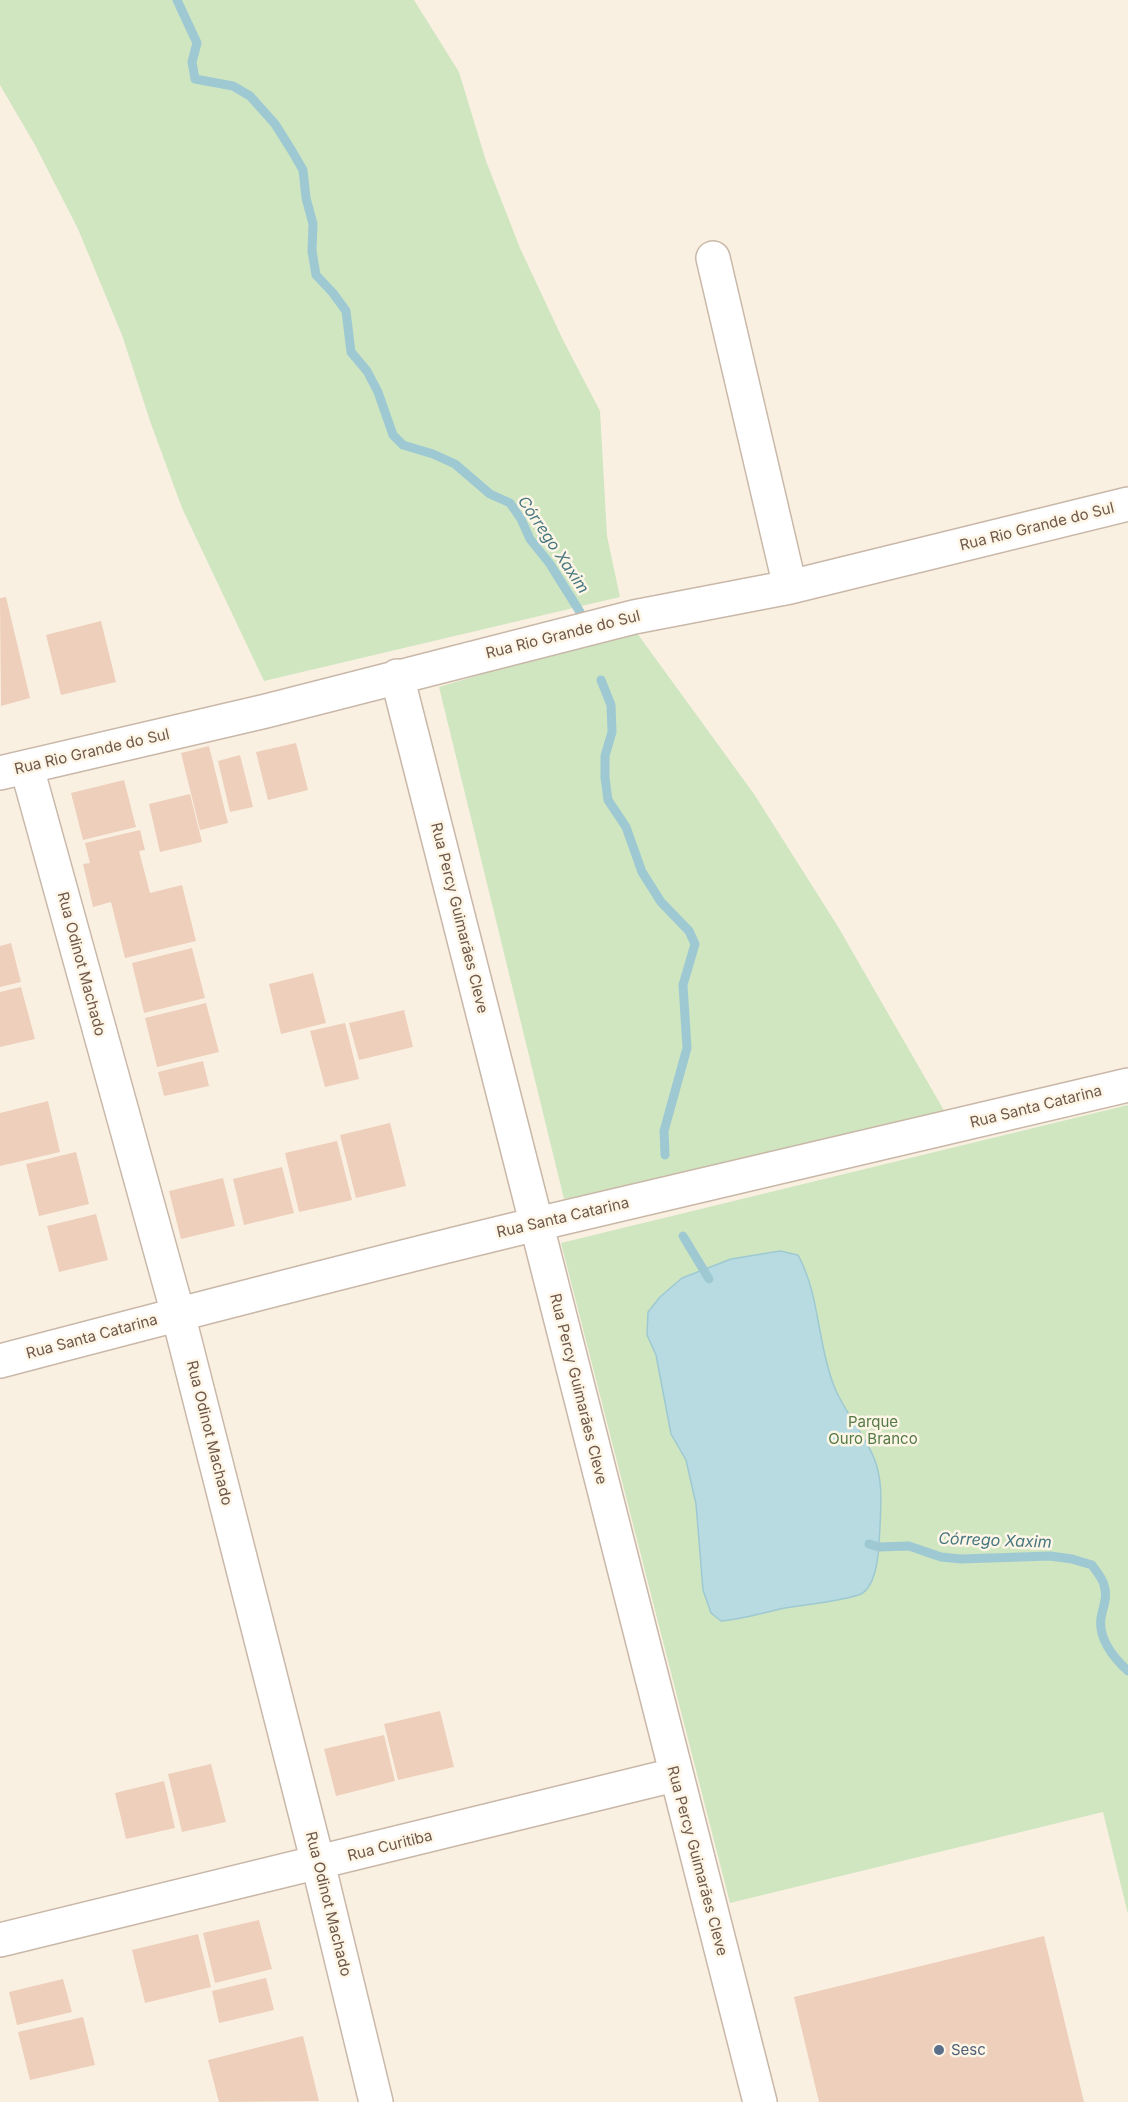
<!DOCTYPE html>
<html>
<head>
<meta charset="utf-8">
<style>
  body { margin:0 }
  canvas { display:block; background:#faf0e1 }
</style>
</head>
<body>
<canvas width="1128" height="2102"></canvas>
<script>
const context = document.querySelector('canvas').getContext('2d');
context.lineJoin = 'round';
function fill(path, color) {
  context.fillStyle = color;
  context.fill(path, 'evenodd');
}
function stroke(path, color, width, dash) {
  context.strokeStyle = color;
  context.lineWidth = width;
  context.lineCap = dash ? 'butt' : 'round';
  context.setLineDash(dash || []);
  context.stroke(path);
}
function label(font, color, halo, rows, align = 'center') {
  context.font = font + ' Inter,sans-serif';
  context.lineWidth = 5;
  context.setLineDash([]);
  context.textBaseline = 'middle';
  context.strokeStyle = halo;
  context.fillStyle = color;
  for (const [text, x, y, turn = 0] of rows) {
    context.save();
    context.translate(x, y);
    context.rotate((+turn || 0) * Math.PI / 180);
    context.textAlign = isNaN(turn) ? turn : align;
    if (halo) context.strokeText(text, 0, 0);
    context.fillText(text, 0, 0);
    context.restore();
  }
}
fill(new Path2D(`
  M0 0H414L459 72 486 161 520 248 563 340 600 411 607 536 620 597 264 681 182 508 150 421 122 335 78 229 35 145 0 85Z
  M634 629 754 794 837 925 953 1126 564 1199 439 687Z
  M1128 1105V1914L1103 1812 730 1903 561 1243Z`), '#cfe6c1');
const water = new Path2D(`
  M780 1251 798 1255C820 1295 817 1343 834 1386 844 1412 864 1433 874 1458 883 1480 881 1503 880 1526 879 1544 879 1584 861 1594 857 1596 851 1597 847 1598 825 1603 802 1605 780 1609 760 1614 742 1619 721 1621L711 1613 703 1590 696 1504 686 1460 671 1434 656 1355 647 1335 648 1312 660 1297 682 1278 731 1259Z`);
fill(water, '#b7dbe1');
stroke(water, '#9fc9d2', 1.5);
stroke(new Path2D(`
  M177 0 197 43 192 62 195 79 233 86 250 96 275 124 292 151 303 170 306 198 313 224 312 251 316 275 333 293 346 311 351 352 367 371 378 392 393 435 403 445 433 454 455 464 490 494 510 503 521 519 530 539 550 564 580 612
  M601 680 611 705 612 732 605 756V778L608 800 626 827 642 872 661 902 689 931 695 944 683 985 687 1048 664 1131 665 1155
  M683 1236 709 1279
  M869 1544 879 1547 909 1546 941 1557 961 1559 1050 1556 1072 1559 1092 1565C1096 1571 1103 1579 1104 1585 1108 1597 1103 1607 1101 1618 1098 1639 1114 1658 1128 1671`), '#9fc9d2', 9);
fill(new Path2D(`
  M6 597 30 698 1 706 0 598Z
  M101 621 116 682 61 695 46 635Z
  M296 743 308 790 268 800 256 752Z
  M209 746 228 823 200 830 181 753Z
  M240 755 253 807 230 812 218 761Z
  M124 780 136 827 83 840 71 793Z
  M190 794 202 842 160 852 149 804Z
  M140 830 145 850 139 851 150 893 182 885 196 941 125 958 111 902 93 907 83 864 90 863 85 843Z
  M11 943 21 982 0 987V946Z
  M192 948 205 998 144 1013 132 963Z
  M313 973 326 1023 281 1034 269 984Z
  M21 987 35 1039 0 1047V992Z
  M206 1003 219 1052 157 1067 145 1018Z
  M404 1010 413 1047 359 1060 349 1023Z
  M345 1023 359 1079 325 1087 310 1031Z
  M203 1061 209 1086 164 1096 158 1072Z
  M48 1101 60 1152 0 1166V1113Z
  M390 1123 406 1186 356 1198 340 1135Z
  M337 1141 352 1200 299 1212 285 1153Z
  M76 1152 89 1204 39 1216 26 1164Z
  M282 1167 294 1213 244 1225 233 1179Z
  M223 1178 235 1226 181 1239 169 1191Z
  M96 1214 108 1260 59 1272 47 1226Z
  M440 1711 454 1767 398 1780 384 1724Z
  M384 1735 395 1781 336 1796 324 1749Z
  M211 1764 226 1822 182 1832 168 1774Z
  M164 1781 175 1828 126 1839 115 1793Z
  M259 1920 272 1969 215 1983 203 1933Z
  M198 1934 211 1987 145 2003 132 1950Z
  M1044 1936 1084 2102H819L794 1997Z
  M266 1978 274 2010 219 2023 212 1991Z
  M63 1979 72 2012 17 2025 9 1992Z
  M83 2017 95 2065 30 2080 18 2032Z
  M303 2036 319 2101 219 2102 208 2060Z`), '#edcfbb');
const minor = new Path2D(`
  M713 258 790 587
  M397 676C518 1152 636 1628 760 2102
  M27 768 178 1314 318 1863 376 2102
  M0 773 266 711 634 617 790 587 1128 504
  M0 1361C179 1314 358 1267 537 1224 734 1176 931 1133 1128 1085
  M0 1940 674 1775`);
stroke(minor, '#c9b8a9', 36);
stroke(minor, '#fff', 33);
for (const [x, y, r, color] of [
  [939,2050,6,"#5c6f8a"]
]) {
  const dot = new Path2D();
  dot.arc(x, y, r, 0, 2 * Math.PI);
  context.fillStyle = color;
  context.fill(dot);
  stroke(dot, '#fdf5e6', 2);
}
label('15px', '#6f584a', '#fdf5e6', [
  ["Rua Rio Grande do Sul",1037,527,-14],
  ["Rua Rio Grande do Sul",563,635,-14],
  ["Rua Rio Grande do Sul",92,752,-13],
  ["Rua Percy Guimarães Cleve",459,918,76],
  ["Rua Odinot Machado",81,964,75],
  ["Rua Santa Catarina",1036,1107,-14],
  ["Rua Santa Catarina",563,1218,-13],
  ["Rua Santa Catarina",92,1337,-15],
  ["Rua Percy Guimarães Cleve",578,1389,76],
  ["Rua Odinot Machado",209,1433,76],
  ["Rua Curitiba",390,1846,-14],
  ["Rua Percy Guimarães Cleve",697,1861,75],
  ["Rua Odinot Machado",328,1904,76]
]);
label('15px', '#547a46', '#fdf5e6', [
  ["Parque",873,1422],
  ["Ouro Branco",873,1439]
]);
label('15px', '#4e5e75', '#fdf5e6', [
  ["Sesc",951,2050]
], 'left');
label('italic 16px', '#467680', '#fdf5e6', [
  ["Córrego Xaxim",553,545,56],
  ["Córrego Xaxim",995,1541,2]
]);
</script>
</body>
</html>
